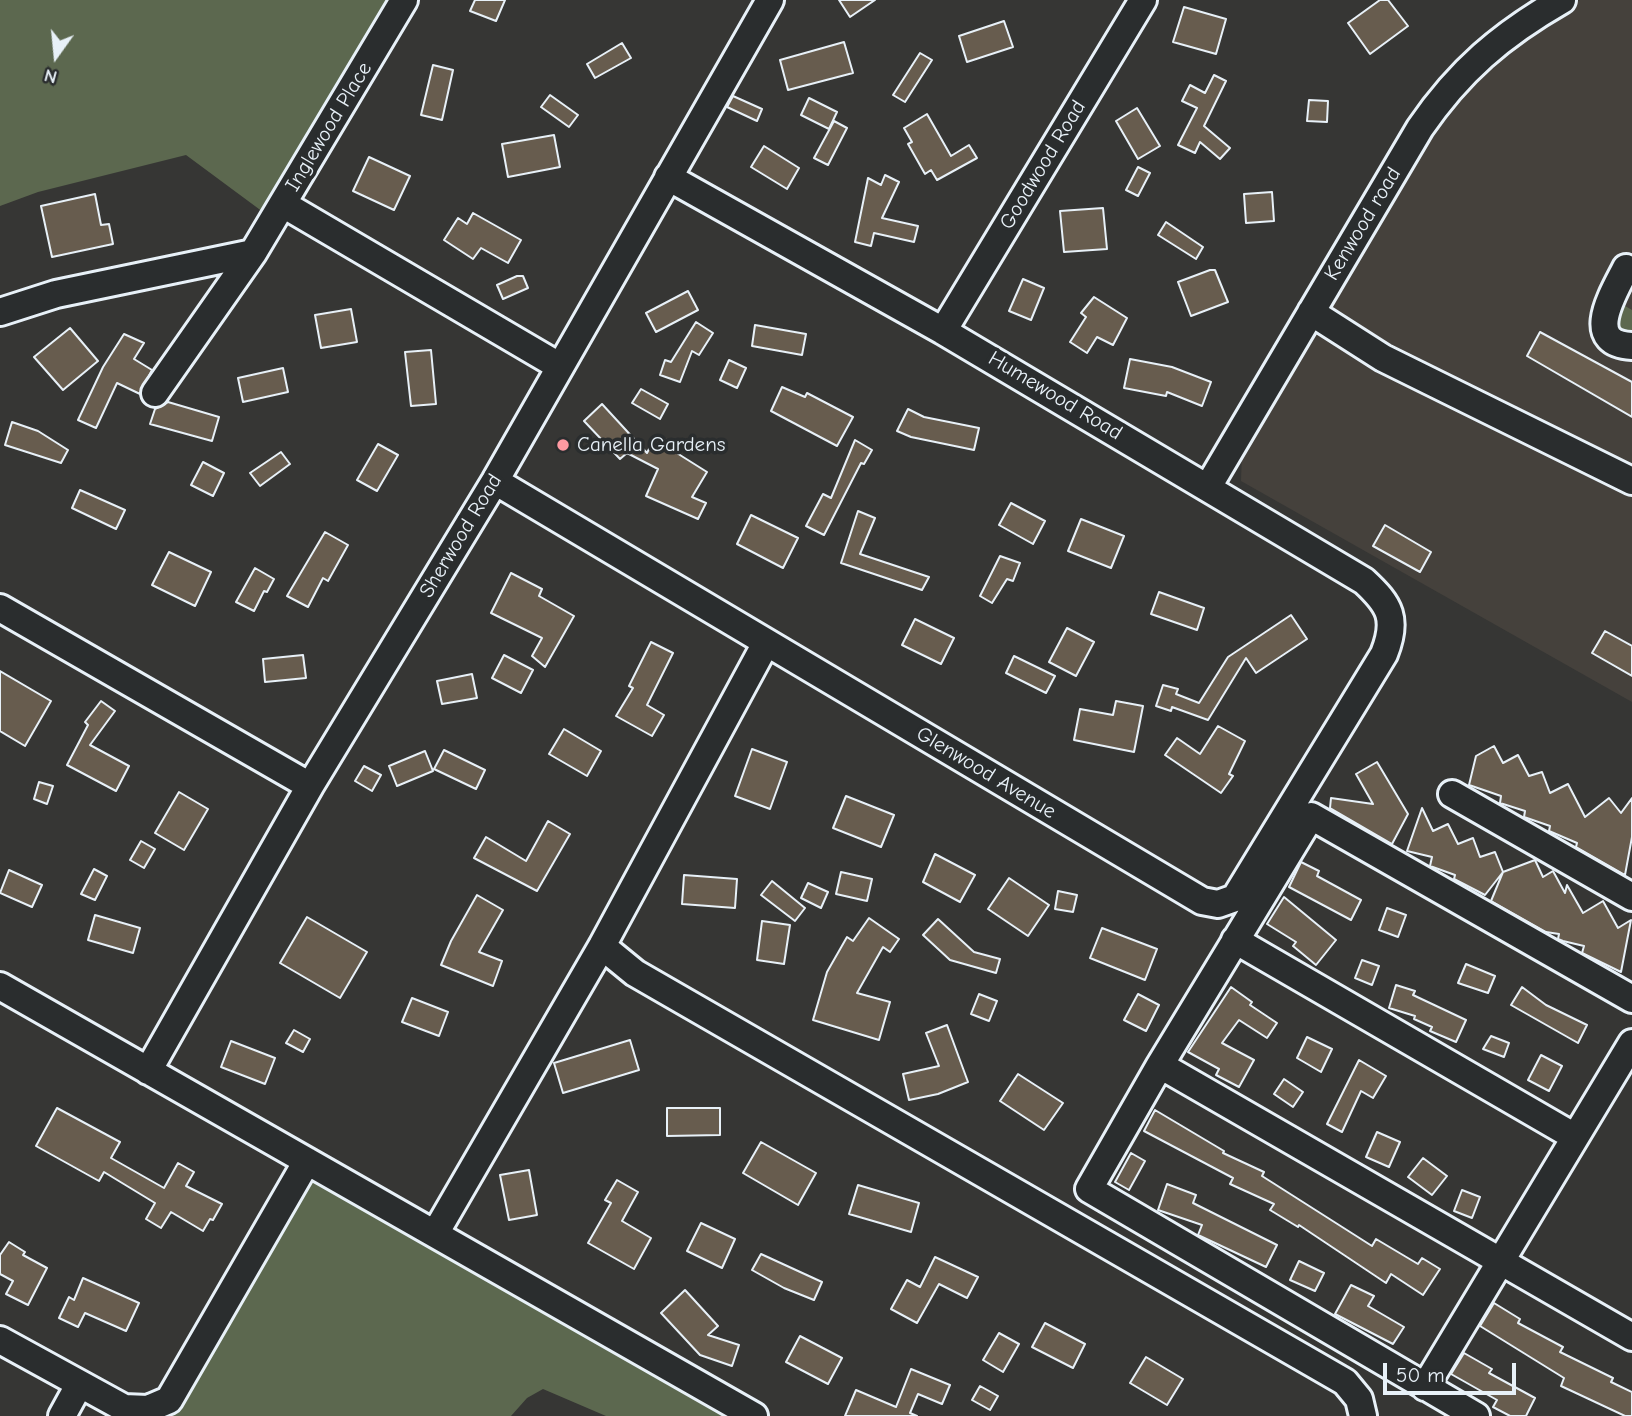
<!DOCTYPE html>
<html>
<head>
<meta charset="utf-8">
<style>
  body { margin:0 }
  #map { position:relative; width:1632px; height:1416px; overflow:hidden; background:#363634; font-family:"Comic Neue",sans-serif }
  canvas { display:block }
  .north { position:absolute; left:21px; top:21px; width:70px; height:70px; -webkit-text-stroke:5px #2a2d2e; paint-order:stroke; rotate:195deg; font-size:19px; font-weight:700; line-height:28px; text-align:center; color:#e8f1f8 }
  .north::after { content:''; display:block; margin:auto; width:24px; height:32px; background:#e8f1f8; clip-path:polygon(50% 0,100% 100%,50% 72%,0 100%) }
  .scale { position:absolute; left:1383px; top:1363px; width:133px; height:32px; box-sizing:border-box; border:4px solid #e8f1f8; border-top:0; padding-left:9px; font-size:21px; line-height:24px; white-space:nowrap; color:#e8f1f8; -webkit-text-stroke:5px #2a2d2e; paint-order:stroke }
</style>
</head>
<body>
<div id="map">
<canvas width="1632" height="1416"></canvas>
<div class="north">N</div>
<div class="scale">50 m</div>
</div>
<script>
const context = document.querySelector('canvas').getContext('2d');
context.lineJoin = 'round';
function fill(path, color) {
  context.fillStyle = color;
  context.fill(path, 'evenodd');
}
function stroke(path, color, width, dash) {
  context.strokeStyle = color;
  context.lineWidth = width;
  context.lineCap = dash ? 'butt' : 'round';
  context.setLineDash(dash || []);
  context.stroke(path);
}
function label(font, color, halo, rows, align = 'center') {
  context.font = font + ' "Comic Neue",sans-serif';
  context.lineWidth = 7;
  context.setLineDash([]);
  context.textBaseline = 'middle';
  context.strokeStyle = halo;
  context.fillStyle = color;
  for (const [text, x, y, turn = 0] of rows) {
    context.save();
    context.translate(x, y);
    context.rotate((+turn || 0) * Math.PI / 180);
    context.textAlign = isNaN(turn) ? turn : align;
    if (halo) context.strokeText(text, 0, 0);
    context.fillText(text, 0, 0);
    context.restore();
  }
}
fill(new Path2D(`
  M1580 0H1632V702L1241 481 1242 452 1453 98 1493 54Z`), '#45413c');
fill(new Path2D(`
  M0 0H388L263 212 186 155 38 192 0 206Z
  M1620 303 1632 310V340L1614 332Z
  M310 1171 745 1416H606L543 1389 527 1398 511 1416H173V1402Z`), '#5c684f');
const building = new Path2D(`
  M475 0H505L496 21 470 11Z
  M839 0H875L850 17Z
  M1380 0H1388L1408 26 1370 54 1348 23Z
  M1184 7 1226 19 1216 54 1173 42Z
  M1004 21 1013 47 967 62 959 36Z
  M844 42 853 73 788 90 780 60Z
  M622 43 631 58 595 78 587 64Z
  M920 53 932 60 905 102 893 95Z
  M433 65 453 70 442 120 421 115Z
  M1214 75 1226 81 1204 126 1230 148 1220 159 1200 142 1195 153 1178 145 1197 108 1182 101 1190 85 1205 93Z
  M550 95 578 115 569 127 541 107Z
  M733 96 762 109 757 121 727 107Z
  M809 98 837 112 829 129 801 115Z
  M1309 100 1328 101 1327 122 1307 121Z
  M1137 108 1160 146 1138 159 1116 121Z
  M927 114 951 156 969 145 977 158 937 180 931 170 925 174 908 144 912 142 904 128Z
  M834 121 847 128 828 165 814 158Z
  M554 135 560 167 508 177 502 144Z
  M764 146 799 168 787 189 751 167Z
  M369 157 410 176 394 210 353 191Z
  M1138 167 1150 173 1138 196 1126 190Z
  M885 175 899 182 882 218 918 226 914 242 874 233 871 246 855 242 868 178 881 185Z
  M1272 192 1274 221 1246 223 1244 194Z
  M95 194 101 225 109 224 113 244 52 257 41 206Z
  M1103 208 1107 249 1064 252 1060 211Z
  M473 213 521 240 508 263 481 248 473 259 444 240 458 218 467 224Z
  M1166 222 1203 247 1196 259 1158 235Z
  M1210 270H1215L1228 302 1191 316 1178 282Z
  M517 276H523L528 288 503 299 497 285Z
  M1023 279 1044 288 1031 320 1009 311Z
  M688 291 698 310 656 332 646 313Z
  M1094 297 1127 318 1113 345 1097 337 1087 353 1070 342 1086 317 1081 313Z
  M351 309 357 342 321 348 315 315Z
  M696 322 713 333 699 355 692 351 680 382 660 375 665 360 671 362Z
  M755 325 806 334 802 355 752 346Z
  M70 328 98 361 63 390 34 357Z
  M1540 332 1632 382V417L1527 356Z
  M124 334 144 343 134 359 152 370 140 394 117 383 96 428 78 420 103 367Z
  M431 350 436 404 411 406 405 352Z
  M1130 359 1172 367 1211 382 1202 406 1167 392 1166 396 1124 388Z
  M729 360 746 368 737 388 720 380Z
  M283 368 288 392 243 402 238 378Z
  M782 387 805 397 807 393 853 417 837 446 771 411Z
  M641 389 668 404 660 419 632 403Z
  M168 402 219 417 212 441 150 424 155 409Z
  M602 404 647 453 656 435 674 444 672 450 707 472 692 497 706 503 698 519 646 496 658 469 627 453 620 459 584 421Z
  M908 409 924 417 979 428 974 450 911 437 897 431Z
  M12 422 38 431 68 450 61 463 5 445Z
  M855 440 872 450 864 464 861 463 824 535 806 526 823 494 831 498Z
  M378 444 398 455 377 491 357 480Z
  M281 452 290 464 260 486 250 473Z
  M203 462 224 473 213 496 191 485Z
  M80 490 125 510 116 529 72 508Z
  M1011 503 1045 521 1033 544 999 525Z
  M858 511 875 518 860 554 929 577 922 590 841 563Z
  M751 515 798 538 783 568 737 544Z
  M1081 519 1124 536 1111 568 1068 551Z
  M1385 525 1431 552 1420 572 1373 546Z
  M325 532 348 545 328 581 323 578 308 607 287 596Z
  M169 552 211 572 195 606 152 585Z
  M1000 556 1020 563 1013 581 1007 579 992 603 980 596Z
  M255 568 274 579 267 592 264 591 254 611 236 602Z
  M511 573 542 589 539 596 574 616 545 667 532 656 542 638 491 613Z
  M1159 592 1204 608 1197 630 1151 614Z
  M1291 615 1307 639 1256 673 1246 658 1208 720 1172 707 1171 711 1156 706 1163 685 1178 689 1176 694 1199 703 1228 657Z
  M915 619 954 638 941 664 902 645Z
  M1067 628 1094 642 1076 676 1049 662Z
  M1605 631 1632 646V676L1592 653Z
  M651 642 673 653 647 705 664 715 652 736 616 716 633 688 629 686Z
  M303 655 306 678 265 682 263 659Z
  M504 655 533 670 521 693 492 678Z
  M1014 656 1055 676 1046 693 1006 673Z
  M0 671 51 701 25 746 0 731Z
  M472 674 477 698 442 704 437 681Z
  M101 701 115 711 90 745 129 766 116 791 67 765 88 725 85 722Z
  M1116 701 1143 706 1134 752 1074 740 1080 709 1113 715Z
  M1218 726 1245 741 1229 774 1233 776 1221 793 1165 755 1177 738 1200 754Z
  M564 729 601 751 587 776 549 754Z
  M1494 746 1503 763 1518 755 1529 776 1542 772 1550 793 1568 784 1585 817 1609 798 1621 813 1632 798V837L1625 875 1576 847 1577 843 1549 831 1550 826 1524 817 1525 811 1500 803 1501 796 1469 785 1476 756Z
  M752 749 787 762 770 809 735 796Z
  M444 750 485 770 476 789 434 769Z
  M425 751 433 771 397 786 389 766Z
  M1377 762 1408 814 1392 844 1330 808 1331 798 1373 804 1356 774Z
  M364 766 381 775 372 791 355 781Z
  M39 782 53 786 47 804 34 799Z
  M179 792 208 809 184 850 155 833Z
  M846 796 894 815 881 847 833 828Z
  M1422 808 1433 831 1448 824 1458 844 1473 838 1480 857 1495 852 1503 872 1485 895 1454 879 1455 875 1430 866 1432 857 1407 851Z
  M548 821 570 834 537 891 474 858 486 837 526 861Z
  M141 841 155 849 144 868 130 860Z
  M935 854 975 875 960 902 923 882Z
  M1535 860 1543 877 1553 871 1565 893 1567 885 1583 913 1603 901 1618 928 1631 920 1621 972 1582 953 1584 946 1563 941 1558 939 1559 934 1546 932 1491 901 1503 872Z
  M1301 862 1319 871 1317 876 1361 900 1351 920 1289 887Z
  M94 869 107 876 95 900 81 894Z
  M9 870 42 885 32 907 0 893Z
  M841 872 872 879 867 901 836 894Z
  M684 875 737 879 735 908 682 904Z
  M1009 878 1049 905 1028 936 988 909Z
  M772 881 805 908 795 921 761 895Z
  M808 883 828 892 821 908 801 898Z
  M1058 891 1077 895 1073 912 1055 909Z
  M477 895 503 910 479 952 502 961 493 986 441 965 451 941Z
  M1284 897 1336 940 1316 965 1293 946 1296 942 1267 924Z
  M1387 908 1406 915 1398 937 1379 930Z
  M95 915 140 928 133 953 88 940Z
  M307 917 367 952 340 998 280 963Z
  M869 918 899 939 890 952 883 947 857 993 890 1002 879 1040 813 1020 827 972 847 937 853 941Z
  M938 919 974 952 1000 959 996 973 950 960 923 935Z
  M762 921 790 925 784 964 757 960Z
  M1102 928 1157 949 1145 980 1090 958Z
  M1362 960 1379 966 1372 985 1355 978Z
  M1466 964 1495 976 1488 993 1458 983Z
  M1396 985 1415 991 1413 995 1466 1020 1456 1042 1430 1031 1432 1027 1414 1019 1415 1016 1389 1008Z
  M1231 987 1252 1002 1250 1005 1277 1023 1267 1038 1239 1020 1222 1043 1254 1060 1239 1087 1216 1075 1219 1069 1188 1052Z
  M1522 987 1546 1005 1587 1025 1578 1043 1511 1005Z
  M979 994 997 1001 989 1021 971 1014Z
  M1138 994 1159 1005 1146 1031 1124 1020Z
  M412 998 448 1012 439 1036 402 1022Z
  M947 1025 968 1082 938 1094 909 1100 903 1074 939 1066 926 1033Z
  M294 1030 310 1039 303 1052 286 1043Z
  M1491 1036 1509 1043 1504 1057 1483 1049Z
  M1307 1037 1332 1049 1321 1072 1297 1058Z
  M630 1040 639 1070 563 1093 554 1063Z
  M231 1041 275 1058 265 1084 221 1067Z
  M1541 1055 1562 1066 1549 1091 1528 1080Z
  M1359 1060 1386 1076 1373 1098 1361 1091 1342 1132 1327 1124Z
  M1018 1074 1063 1103 1044 1130 1000 1101Z
  M1284 1079 1303 1092 1293 1107 1274 1094Z
  M57 1108 120 1142 111 1158 164 1188 178 1163 194 1172 186 1186 222 1204 213 1220 210 1219 203 1231 171 1212 161 1228 146 1219 155 1203 104 1172 99 1181 36 1146Z
  M667 1108H720V1135L667 1136Z
  M1155 1110 1224 1151 1223 1153 1264 1172 1262 1176 1372 1246 1376 1239 1418 1264 1422 1258 1440 1269 1423 1295 1391 1274 1386 1283 1299 1225 1298 1227 1270 1210 1274 1204 1230 1184 1233 1178 1144 1131Z
  M1377 1132 1400 1142 1389 1167 1366 1157Z
  M761 1142 816 1173 798 1205 743 1173Z
  M1131 1153 1145 1161 1129 1190 1115 1182Z
  M1423 1158 1447 1176 1432 1195 1408 1177Z
  M529 1170 537 1215 509 1220 500 1175Z
  M617 1180 638 1192 622 1221 651 1238 634 1269 588 1243 611 1203 605 1200Z
  M1167 1184 1196 1195 1193 1203 1277 1245 1266 1267 1198 1235 1202 1225 1158 1210Z
  M858 1185 919 1203 911 1232 849 1214Z
  M1462 1190 1480 1197 1472 1218 1454 1211Z
  M701 1223 735 1239 722 1268 687 1251Z
  M9 1242 25 1252 23 1255 47 1268 28 1305 6 1294 13 1281 0 1274V1255Z
  M761 1254 822 1282 814 1300 784 1288 752 1270Z
  M935 1257 978 1277 967 1298 939 1284 917 1323 891 1309 907 1280 920 1287Z
  M1299 1261 1324 1273 1315 1291 1290 1280Z
  M83 1278 139 1303 126 1331 85 1313 78 1327 59 1318 69 1297 74 1300Z
  M1351 1285 1374 1296 1368 1306 1404 1327 1393 1344 1335 1314Z
  M685 1290 718 1326 708 1335 739 1345 732 1366 700 1355 661 1313Z
  M1494 1303 1520 1319 1518 1323 1563 1347 1560 1352 1613 1378 1611 1382 1632 1392V1416H1625L1561 1386 1564 1378 1480 1326Z
  M1045 1323 1085 1344 1073 1368 1032 1347Z
  M999 1333 1019 1344 1003 1372 983 1360Z
  M800 1336 842 1358 828 1384 786 1362Z
  M1464 1353 1492 1369 1489 1373 1535 1398 1526 1416H1510L1493 1407 1497 1400 1451 1374Z
  M1146 1357 1183 1379 1167 1405 1130 1383Z
  M911 1369 950 1385 942 1404 918 1394 910 1413 917 1416H845L856 1390 896 1407Z
  M980 1386 998 1396 990 1410 972 1400Z`);
fill(building, '#675c4e');
stroke(building, '#e8f1f8', 2);
const minor = new Path2D(`
  M283 204 559 366
  M1632 272 1626 268C1614 292 1581 344 1632 346
  M0 312 56 294 253 253
  M1311 312 1383 358 1632 481
  M943 331 1143 0
  M155 393 253 253 404 0
  M495 481 1202 901 1218 904 1235 898 1384 654C1398 619 1390 605 1364 581L943 331 668 177
  M1208 487 1420 128C1459 71 1501 35 1562 0
  M0 608 310 786
  M1452 794 1632 897
  M1235 940 1575 1137
  M602 946 635 973 1345 1382 1359 1399 1363 1416
  M0 986 754 1416
  M1160 1065 1632 1337
  M148 1071 310 786 495 481 770 0
  M436 1232 602 946 766 643
  M0 1340 124 1408 148 1409 169 1400 307 1161
  M1425 1387 1632 1043
  M62 1416 79 1385
  M1476 1416 1089 1189 1160 1065 1311 816 1632 999`);
stroke(minor, '#e8f1f8', 32);
stroke(minor, '#2a2d2e', 26);
for (const [x, y, r, color] of [
  [563,445,7,"#ff9aa2"]
]) {
  const dot = new Path2D();
  dot.arc(x, y, r, 0, 2 * Math.PI);
  context.fillStyle = color;
  context.fill(dot);
  stroke(dot, '#2a2d2e', 2.5);
}
label('21px', '#e8f1f8', '#2a2d2e', [
  ["Inglewood Place",329,127,-59],
  ["Goodwood Road",1043,165,-59],
  ["Kenwood road",1363,224,-59],
  ["Humewood Road",1055,396,31],
  ["Sherwood Road",461,536,-59],
  ["Glenwood Avenue",986,773,31]
]);
label('21px', '#e8f1f8', '#2a2d2e', [
  ["Canella Gardens",577,445]
], 'left');
</script>
</body>
</html>
